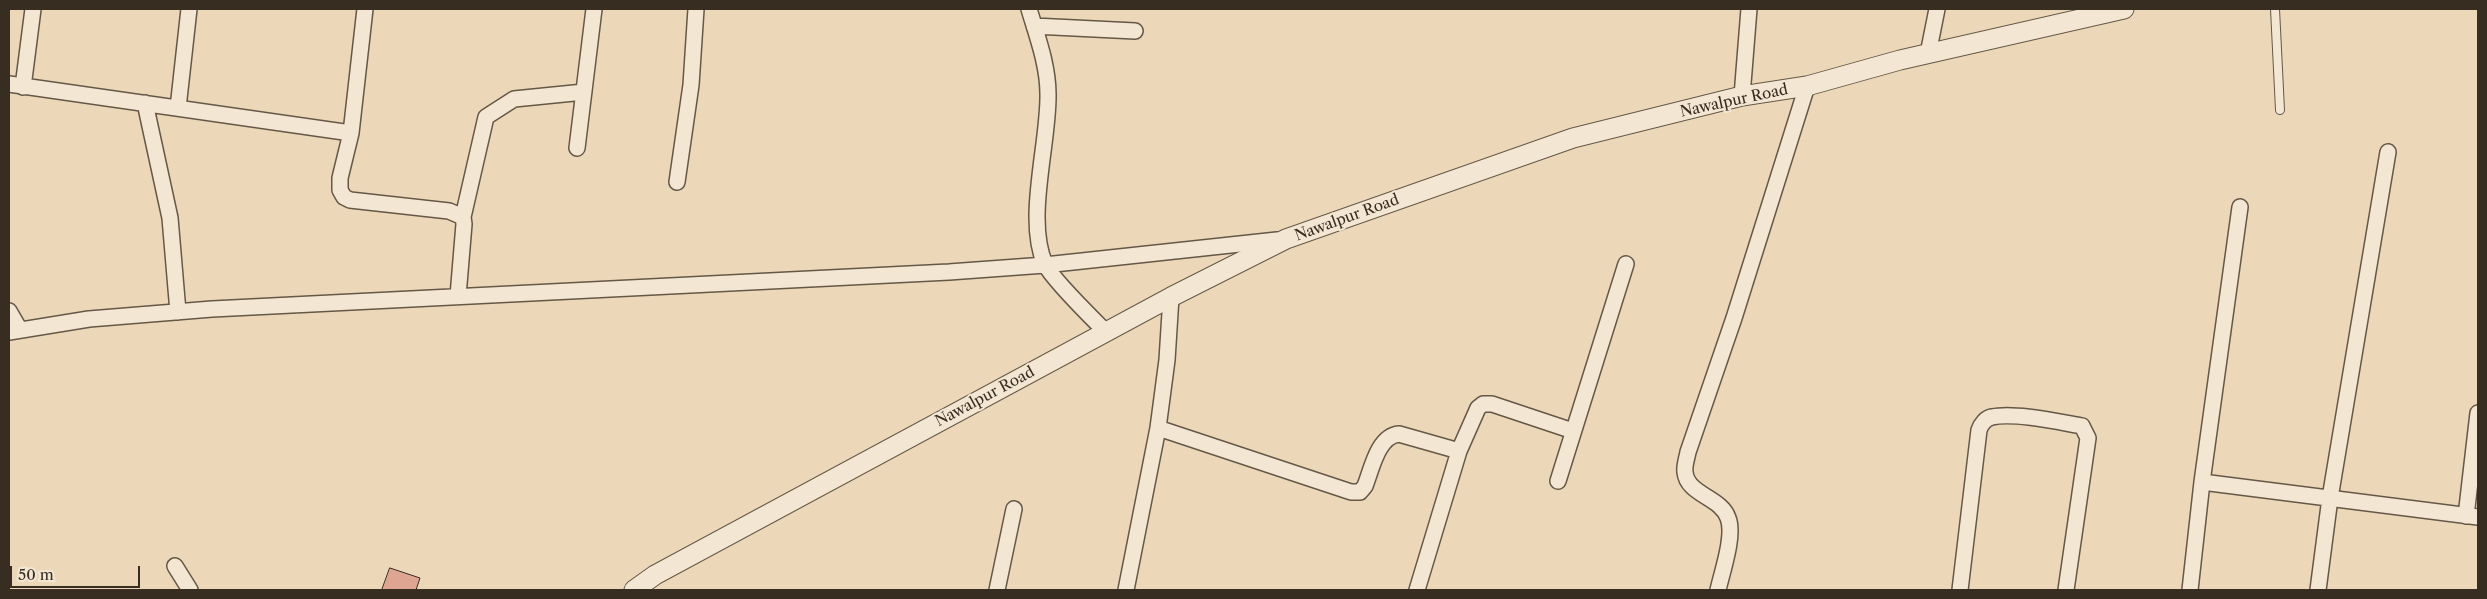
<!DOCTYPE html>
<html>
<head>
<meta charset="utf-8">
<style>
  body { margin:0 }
  #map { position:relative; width:2487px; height:599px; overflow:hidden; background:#ecd8b9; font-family:"Libre Caslon Text",serif }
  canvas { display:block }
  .frame { position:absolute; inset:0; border:10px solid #382d21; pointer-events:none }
  .scale { position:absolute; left:10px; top:566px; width:130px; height:22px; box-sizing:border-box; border:2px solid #382d21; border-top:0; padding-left:6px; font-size:15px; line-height:18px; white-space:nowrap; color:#382d21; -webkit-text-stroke:4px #f3e6d2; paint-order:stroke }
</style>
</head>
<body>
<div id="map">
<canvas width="2487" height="599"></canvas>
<div class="frame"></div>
<div class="scale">50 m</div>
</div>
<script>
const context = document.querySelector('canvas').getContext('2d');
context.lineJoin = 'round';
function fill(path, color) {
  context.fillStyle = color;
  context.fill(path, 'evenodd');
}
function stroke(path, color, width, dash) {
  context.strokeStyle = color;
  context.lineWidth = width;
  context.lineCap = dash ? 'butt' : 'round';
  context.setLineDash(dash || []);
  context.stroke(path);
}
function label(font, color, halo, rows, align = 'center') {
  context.font = font + ' "Libre Caslon Text",serif';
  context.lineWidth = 4;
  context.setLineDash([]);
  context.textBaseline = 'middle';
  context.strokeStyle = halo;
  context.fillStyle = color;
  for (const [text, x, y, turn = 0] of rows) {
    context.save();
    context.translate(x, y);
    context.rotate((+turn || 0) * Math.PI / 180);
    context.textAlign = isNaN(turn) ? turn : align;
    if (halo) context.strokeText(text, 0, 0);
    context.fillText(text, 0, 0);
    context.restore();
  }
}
const building = new Path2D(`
  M390 568 420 578 416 590H382Z`);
fill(building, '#dea592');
stroke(building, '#382d21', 1);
const service = new Path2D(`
  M2275 9 2280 110`);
const minor = new Path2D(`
  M365 9 351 133 340 178V190L344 197 350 200 449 211 463 217 464 224 458 296
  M1029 9C1037 36 1048 65 1048 94 1049 143 1025 219 1045 264 1052 279 1093 319 1106 332
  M1034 26 1135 31
  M1928 54 1937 9
  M9 84 351 133
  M23 87 33 9
  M1742 96 1749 9
  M145 103 170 218 178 312
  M178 108 189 9
  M577 148 594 9
  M677 182 691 85 696 9
  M463 217 486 117 514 99 584 92
  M1171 297 1167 360 1158 428 1351 492H1360L1365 486C1372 468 1378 436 1399 434L1459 451
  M9 311 20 330
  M9 332 89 319 212 309 949 272 1045 265 1277 240
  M1558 481 1626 264
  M2202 482 2478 517
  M2466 516 2478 413
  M175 566 190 590
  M997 590 1014 509
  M1126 590 1158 428
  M1417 590 1459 451 1478 408 1483 404H1492L1573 431
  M1718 590C1722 572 1735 535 1728 518 1721 497 1687 495 1685 472 1684 466 1687 458 1688 452L1734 318 1807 86
  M1960 590 1979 430C1981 424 1986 418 1992 417 2014 412 2059 422 2082 426L2088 438 2066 590
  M2190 590 2202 482 2240 207
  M2318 590 2330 498 2388 152`);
const tertiary = new Path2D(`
  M634 590 655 575 1171 297 1286 239 1573 138 1742 96 1807 86 1900 60 2124 9`);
stroke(service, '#655847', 10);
stroke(minor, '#655847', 18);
stroke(tertiary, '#655847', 21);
stroke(service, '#f3e6d2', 8);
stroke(minor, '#f3e6d2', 15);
stroke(tertiary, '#f3e6d2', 19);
label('15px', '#382d21', '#f3e6d2', [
  ["Nawalpur Road",1734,101,-12],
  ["Nawalpur Road",1347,218,-20],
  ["Nawalpur Road",985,397,-28]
]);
</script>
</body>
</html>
